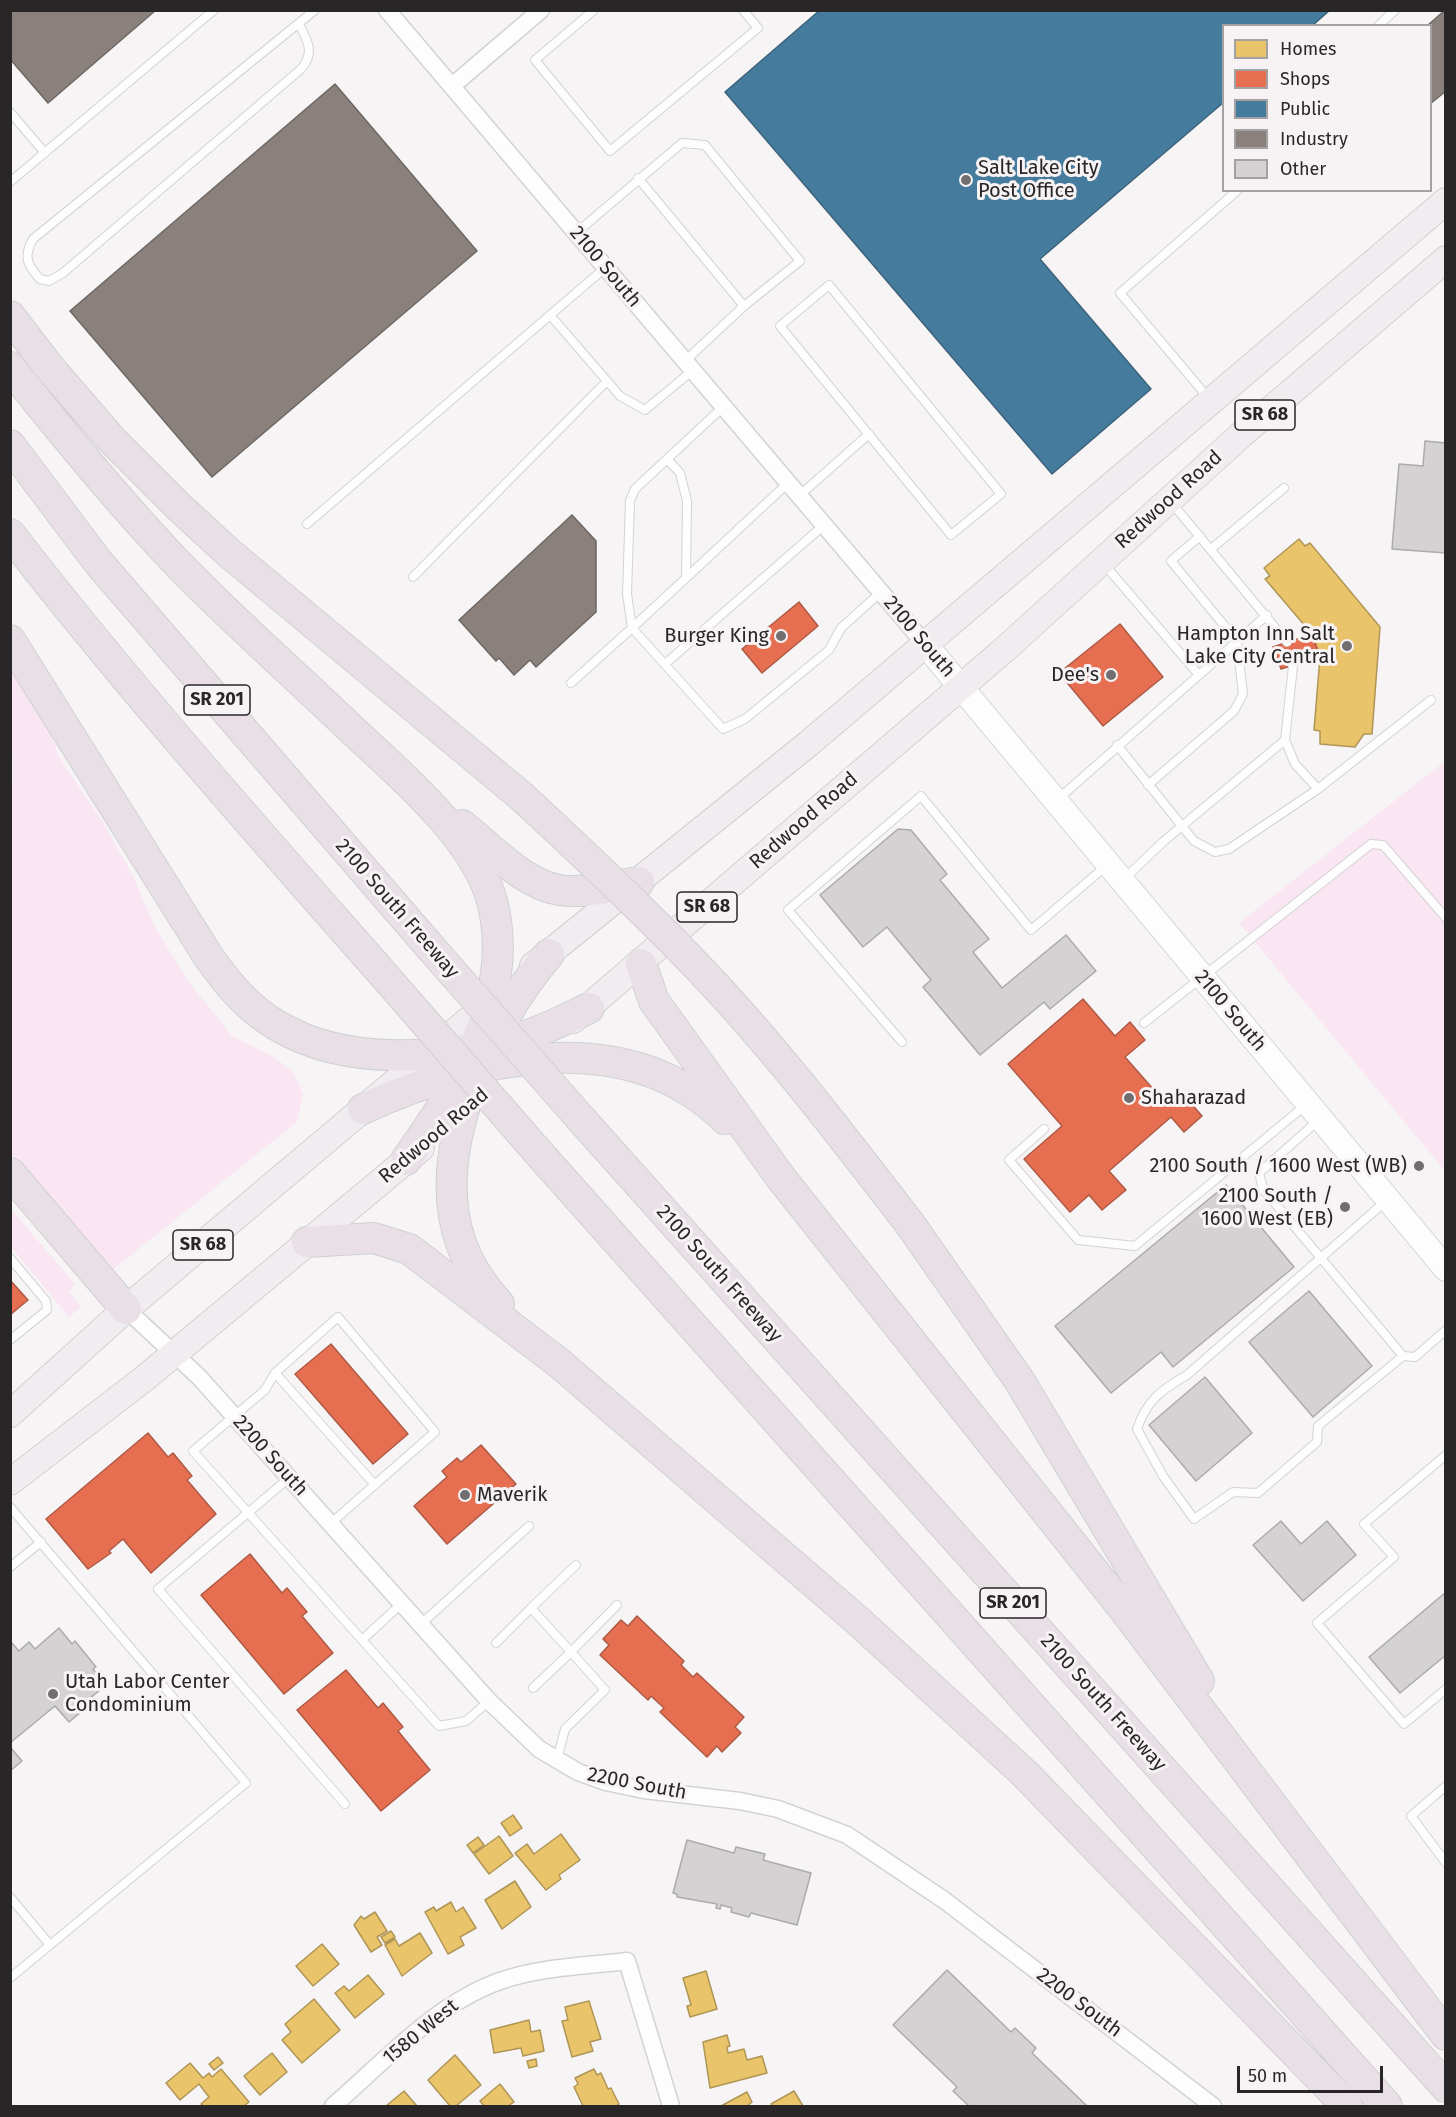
<!DOCTYPE html>
<html>
<head>
<meta charset="utf-8">
<style>
  body { margin:0 }
  #map { position:relative; width:1456px; height:2117px; overflow:hidden; background:#f6f4f5; font-family:"Fira Sans",sans-serif }
  canvas { display:block }
  .frame { position:absolute; inset:0; border:12px solid #282627; pointer-events:none }
  .legend { position:absolute; left:1222px; top:24px; width:210px; height:168px; box-sizing:border-box; background:#f7f3f5; border:2px solid #a4a1a3; margin:0; padding:8px 10px; list-style:none; font-size:18px; color:#282627 }
  .legend li { display:flex; align-items:center; gap:12px; height:30px }
  .legend b { width:30px; border:2px solid #a4a1a3 }
  .scale { position:absolute; left:1237px; top:2066px; width:146px; height:27px; box-sizing:border-box; border:3px solid #282627; border-top:0; padding-left:8px; font-size:18px; line-height:21px; white-space:nowrap; color:#282627; -webkit-text-stroke:4px #f7f3f5; paint-order:stroke }
</style>
</head>
<body>
<div id="map">
<canvas width="1456" height="2117"></canvas>
<div class="frame"></div>
<ul class="legend">
<li><b style="height:16px;background:#e9c46a"></b>Homes</li>
<li><b style="height:16px;background:#e76f51"></b>Shops</li>
<li><b style="height:16px;background:#457b9d"></b>Public</li>
<li><b style="height:16px;background:#8a817c"></b>Industry</li>
<li><b style="height:16px;background:#d4d2d3"></b>Other</li>
</ul>
<div class="scale">50 m</div>
</div>
<script>
const context = document.querySelector('canvas').getContext('2d');
context.lineJoin = 'round';
function fill(path, color) {
  context.fillStyle = color;
  context.fill(path, 'evenodd');
}
function stroke(path, color, width, dash) {
  context.strokeStyle = color;
  context.lineWidth = width;
  context.lineCap = dash ? 'butt' : 'round';
  context.setLineDash(dash || []);
  context.stroke(path);
}
function label(font, color, halo, rows, align = 'center') {
  context.font = font + ' "Fira Sans",sans-serif';
  context.lineWidth = 6;
  context.setLineDash([]);
  context.textBaseline = 'middle';
  context.strokeStyle = halo;
  context.fillStyle = color;
  for (const [text, x, y, turn = 0] of rows) {
    context.save();
    context.translate(x, y);
    context.rotate((+turn || 0) * Math.PI / 180);
    context.textAlign = isNaN(turn) ? turn : align;
    if (halo) context.strokeText(text, 0, 0);
    context.fillText(text, 0, 0);
    context.restore();
  }
}
fill(new Path2D(`
  M15 670 49 726 58 755 104 824 134 878 155 927 188 981 232 1036 272 1056 293 1071 303 1094 297 1122 111 1271 30 1181 11 1153 10 812 13 780 10 672Z
  M1445 761V1171L1239 923Z
  M11 1209 75 1284 69 1292 81 1307 69 1317 11 1247Z`), '#fae6f3');
const homes = new Path2D(`
  M1299 539 1305 546 1310 543 1380 627 1372 734H1364L1355 747 1320 744V731L1314 730 1320 657 1312 634 1265 579 1270 576 1264 568Z
  M513 1815 522 1828 510 1836 501 1823Z
  M561 1834 580 1860 559 1875 561 1879 546 1890 515 1853 527 1844 534 1854Z
  M499 1836 513 1856 489 1874 474 1854Z
  M478 1837 484 1845 473 1853 467 1845Z
  M515 1881 531 1907 502 1929 485 1900Z
  M451 1902 456 1912 463 1907 476 1928 460 1937 464 1945 448 1954 425 1912 434 1907 436 1911Z
  M375 1912 387 1931 377 1937 382 1945 371 1952 354 1925 361 1916 364 1919Z
  M391 1931 395 1937 385 1943 381 1937Z
  M420 1933 432 1953 402 1976 385 1945 395 1939 399 1946Z
  M322 1944 339 1964 313 1986 296 1966Z
  M706 1971 717 2009 690 2017 687 2006 691 2005 683 1978Z
  M368 1975 384 1994 355 2018 335 1993 344 1986 349 1991Z
  M314 1999 340 2030 302 2063 282 2040 291 2032 285 2024Z
  M589 2001 601 2039 590 2042 593 2051 572 2057 562 2021 568 2020 565 2007Z
  M529 2020 531 2032 540 2030 544 2051 523 2056 521 2048 494 2053 490 2030Z
  M727 2035 730 2046 727 2047 728 2053 744 2049 747 2060 762 2056 767 2073 710 2088 703 2042Z
  M272 2053 287 2072 260 2095 244 2076Z
  M455 2055 481 2085 456 2106H450L428 2080Z
  M218 2057 223 2063 214 2070 209 2064Z
  M536 2059 537 2066 529 2068 527 2061Z
  M190 2063 203 2078 209 2073 212 2077 221 2069 249 2102 244 2106H204L201 2104 209 2097 199 2084 180 2100 166 2083Z
  M594 2069 597 2075 601 2073 608 2089 611 2088 619 2104 616 2106H583L574 2087 578 2084 575 2078Z
  M500 2084 514 2102 508 2106H484L480 2101Z
  M404 2091 417 2106H386Z
  M794 2091 803 2106H773L771 2104Z
  M747 2092 752 2102 747 2106H721Z`);
fill(homes, '#e9c46a');
stroke(homes, '#af9556', 1.5);
const shops = new Path2D(`
  M799 602 818 626 762 673 742 649Z
  M1120 624 1163 677 1103 726 1059 673Z
  M1312 634 1320 657 1281 669 1273 647Z
  M1083 999 1115 1036 1130 1022 1145 1040 1125 1057 1168 1106 1183 1094 1202 1116 1184 1132 1171 1117 1109 1171 1126 1190 1102 1210 1089 1195 1070 1212 1024 1159 1062 1126 1008 1064Z
  M10 1280 28 1300 10 1315Z
  M331 1344 408 1434 373 1464 295 1374Z
  M148 1433 168 1457 173 1453 192 1476 187 1480 216 1514 151 1573 123 1539 109 1551 111 1553 88 1569 46 1519Z
  M481 1445 516 1484 447 1544 414 1506 447 1477 442 1471 457 1458 461 1462Z
  M250 1554 282 1593 287 1588 307 1612 302 1616 333 1653 284 1694 201 1595Z
  M637 1616 684 1661 681 1665 693 1677 697 1673 744 1717 735 1727 741 1733 722 1752 717 1746 707 1757 660 1712 664 1708 651 1696 648 1700 600 1655 609 1645 603 1639 621 1620 628 1626Z
  M346 1670 378 1708 383 1703 403 1727 398 1731 430 1770 381 1811 297 1710Z`);
fill(shops, '#e76f51');
stroke(shops, '#ae5944', 1.5);
const public = new Path2D(`
  M820 10H1330L1312 26H1224V102L1040 259 1151 389 1052 474 725 92Z`);
fill(public, '#457b9d');
stroke(public, '#3c627a', 1.5);
const industry = new Path2D(`
  M10 10H156L48 103 10 59Z
  M1445 10 1446 91 1430 104V26H1427Z
  M335 84 477 251 212 477 70 311Z
  M572 515 596 541V612L536 667 530 660 514 675 499 658 496 661 459 620Z`);
fill(industry, '#8a817c');
stroke(industry, '#6d6662', 1.5);
const building = new Path2D(`
  M1425 441 1446 443V553L1392 549 1399 464 1423 466Z
  M898 829 911 830 947 874 940 880 989 939 973 952 1002 988 1066 935 1096 971 1050 1009 1044 1002 980 1055 923 987 931 980 887 927 863 947 820 895Z
  M1226 1185 1294 1267 1173 1367 1161 1352 1111 1393 1055 1326Z
  M1309 1291 1372 1366 1313 1417 1249 1342Z
  M1205 1377 1252 1433 1196 1481 1149 1425Z
  M1281 1521 1301 1544 1327 1521 1356 1555 1303 1601 1253 1545Z
  M1446 1592V1655L1400 1693 1369 1657Z
  M59 1628 72 1644 75 1641 96 1667 93 1669 106 1685 83 1704 86 1708 69 1722 55 1706 10 1743V1641L19 1651 29 1642 35 1649Z
  M10 1747 22 1761 10 1771Z
  M687 1840 734 1853 736 1847 765 1854 763 1860 811 1873 797 1925 751 1913 749 1917 731 1912 732 1908 721 1905 720 1909 716 1908 717 1904 677 1897V1894L673 1893Z
  M947 1970 1011 2032 1015 2028 1036 2048 1032 2053 1087 2106H969L953 2091 957 2087 893 2025Z`);
fill(building, '#d4d2d3');
stroke(building, '#acaaab', 1.5);
const lane = new Path2D(`
  M594 10 535 60 610 151 758 28 743 10
  M299 24C308 41 315 53 301 69L63 273 49 281 40 279C27 265 23 256 33 239L315 10
  M1378 26 1395 10
  M10 112 45 153
  M638 178 744 306
  M10 182 214 10
  M576 233 682 143 705 145 800 261 744 306 685 361
  M829 285 1001 494 951 535 780 326Z
  M550 315 620 396 645 410 693 370
  M1210 400 1120 293 1238 190
  M667 459 680 473 687 501 686 578 788 483
  M799 496 869 434
  M1171 502 1287 642
  M307 524 606 267
  M1211 549 1284 488
  M413 577 607 381
  M686 578 632 628 723 729 745 719 829 650 841 628 881 592
  M665 664 824 525
  M1293 666 1285 740 1295 764 1318 789 1431 700
  M1199 675 1267 615
  M571 683 632 628 627 594 630 501 635 489 724 406
  M1117 745 1194 841 1215 852 1229 849 1318 789
  M1148 785 1234 711 1243 694 1237 641 1171 561 1200 536
  M1057 800 1199 675 1104 564
  M1123 880 1164 841 1285 740
  M1144 1023 1371 844 1383 845 1446 918
  M902 1042 788 910 921 796 1031 930 1106 866
  M1320 1119 1259 1173 1263 1189 1403 1356 1415 1357 1446 1330
  M1044 1129 1009 1160 1078 1240 1135 1246 1307 1104
  M1387 1200 1187 1375C1161 1390 1147 1400 1137 1429L1163 1476 1194 1519 1233 1492 1258 1493 1317 1442 1318 1426 1403 1356
  M10 1258 46 1301 47 1310 10 1340
  M275 1373 375 1485
  M1446 1455 1364 1524 1394 1557 1317 1623 1404 1724 1446 1689
  M289 1478 158 1589 345 1804
  M10 1507 246 1783 10 1978
  M330 1524 435 1432 338 1317 275 1373 265 1390 193 1451 439 1726 466 1721 489 1701
  M10 1567 41 1542
  M420 1625 529 1526
  M362 1640 401 1604
  M496 1643 531 1608
  M533 1688 571 1652 531 1608 576 1565
  M557 1760 565 1729 605 1690 571 1652 617 1605
  M1446 1786 1411 1816 1446 1863
  M10 1897 50 1945`);
const street = new Path2D(`
  M387 10 925 644
  M452 86 541 10
  M126 1309 199 1377 489 1701 539 1749 578 1772 606 1782 644 1790 740 1801 778 1809 847 1835 944 1900 1213 2106
  M333 2106C384 2062 435 2004 500 1981 539 1967 586 1966 627 1961L671 2106`);
const secondary = new Path2D(`
  M925 644 1446 1269`);
const primary = new Path2D(`
  M533 966 808 744 1446 201
  M573 1020 1004 650 1241 435 1446 259
  M10 1414 126 1309 496 997
  M10 1482 145 1378 421 1148`);
const highway = new Path2D(`
  M10 316 49 367 112 440 179 507 229 553 521 796
  M10 367C63 434 118 501 177 563 232 620 292 672 349 727 397 772 478 839 493 905 515 998 458 1087 406 1160
  M10 445 98 562 431 948
  M10 534C130 689 260 834 389 981
  M10 640 208 956C227 983 248 1009 278 1026 347 1067 443 1059 518 1038 543 1031 566 1019 589 1008
  M462 825C490 847 523 884 559 890 585 894 613 886 639 882
  M641 964 654 1001 781 1178 1123 1608 1446 2035
  M363 1109C475 1057 626 1022 725 1119
  M581 1119 1446 2087
  M537 1151 1387 2106
  M10 1173 126 1309
  M910 1224 1019 1380 1199 1681
  M307 1242 374 1238 409 1249 559 1363 857 1620 1024 1773 1347 2106
  M499 1304C483 1286 469 1266 461 1243 428 1150 490 1023 549 954`);
stroke(lane, '#d4d2d2', 10);
stroke(street, '#d4d2d2', 19);
stroke(secondary, '#d4d2d2', 26);
stroke(primary, '#d1d0d0', 28);
stroke(highway, '#d1d0d0', 32);
stroke(lane, '#fefdfe', 8);
stroke(street, '#fefdfe', 16);
stroke(secondary, '#fefdfe', 24);
stroke(primary, '#f1ecf0', 26);
stroke(highway, '#e8e0e6', 30);
const highwayBridge = new Path2D(`
  M521 796C586 856 650 916 710 980 782 1057 846 1141 910 1224
  M431 948 581 1119
  M389 981 537 1151`);
stroke(highwayBridge, '#d1d0d0', 32, []);
stroke(highwayBridge, '#e8e0e6', 30);
for (const [x, y, r, color] of [
  [966,180,6,"#706e6f"],
  [781,636,6,"#706e6f"],
  [1347,646,6,"#706e6f"],
  [1111,675,6,"#706e6f"],
  [1129,1098,6,"#706e6f"],
  [1419,1166,6,"#706e6f"],
  [1345,1207,6,"#706e6f"],
  [465,1495,6,"#706e6f"],
  [53,1694,6,"#706e6f"]
]) {
  const dot = new Path2D();
  dot.arc(x, y, r, 0, 2 * Math.PI);
  context.fillStyle = color;
  context.fill(dot);
  stroke(dot, '#f7f3f5', 2);
}
for (const [x, y, w] of [
  [1265,415,60],
  [217,700,66],
  [707,907,60],
  [203,1245,60],
  [1013,1603,66]
]) {
  const box = new Path2D();
  box.roundRect(x - w / 2, y - 15, w, 30, 4.5);
  context.fillStyle = '#f7f3f5';
  context.fill(box);
  stroke(box, '#282627', 1.5);
}
label('bold 18px', '#282627', null, [
  ["SR 68",1265,415],
  ["SR 201",217,700],
  ["SR 68",707,907],
  ["SR 68",203,1245],
  ["SR 201",1013,1603]
]);
label('20px', '#282627', '#f7f3f5', [
  ["Salt Lake City",978,168,"left"],
  ["Post Office",978,191,"left"],
  ["Hampton Inn Salt",1335,634],
  ["Lake City Central",1335,657],
  ["Burger King",769,636],
  ["Dee's",1099,675],
  ["Shaharazad",1141,1098,"left"],
  ["2100 South / 1600 West (WB)",1407,1166],
  ["2100 South /",1333,1196],
  ["1600 West (EB)",1333,1219],
  ["Maverik",477,1495,"left"],
  ["Utah Labor Center",65,1682,"left"],
  ["Condominium",65,1705,"left"]
], 'right');
label('20px', '#282627', '#f7f3f5', [
  ["2100 South",605,267,50],
  ["Redwood Road",1169,500,-42],
  ["2100 South",919,637,50],
  ["Redwood Road",804,821,-41],
  ["2100 South Freeway",397,909,49],
  ["2100 South",1230,1011,50],
  ["Redwood Road",434,1136,-40],
  ["2100 South Freeway",719,1274,48],
  ["2200 South",270,1456,48],
  ["2100 South Freeway",1103,1703,48],
  ["2200 South",637,1784,11],
  ["2200 South",1079,2003,37],
  ["1580 West",421,2032,-39]
]);
</script>
</body>
</html>
